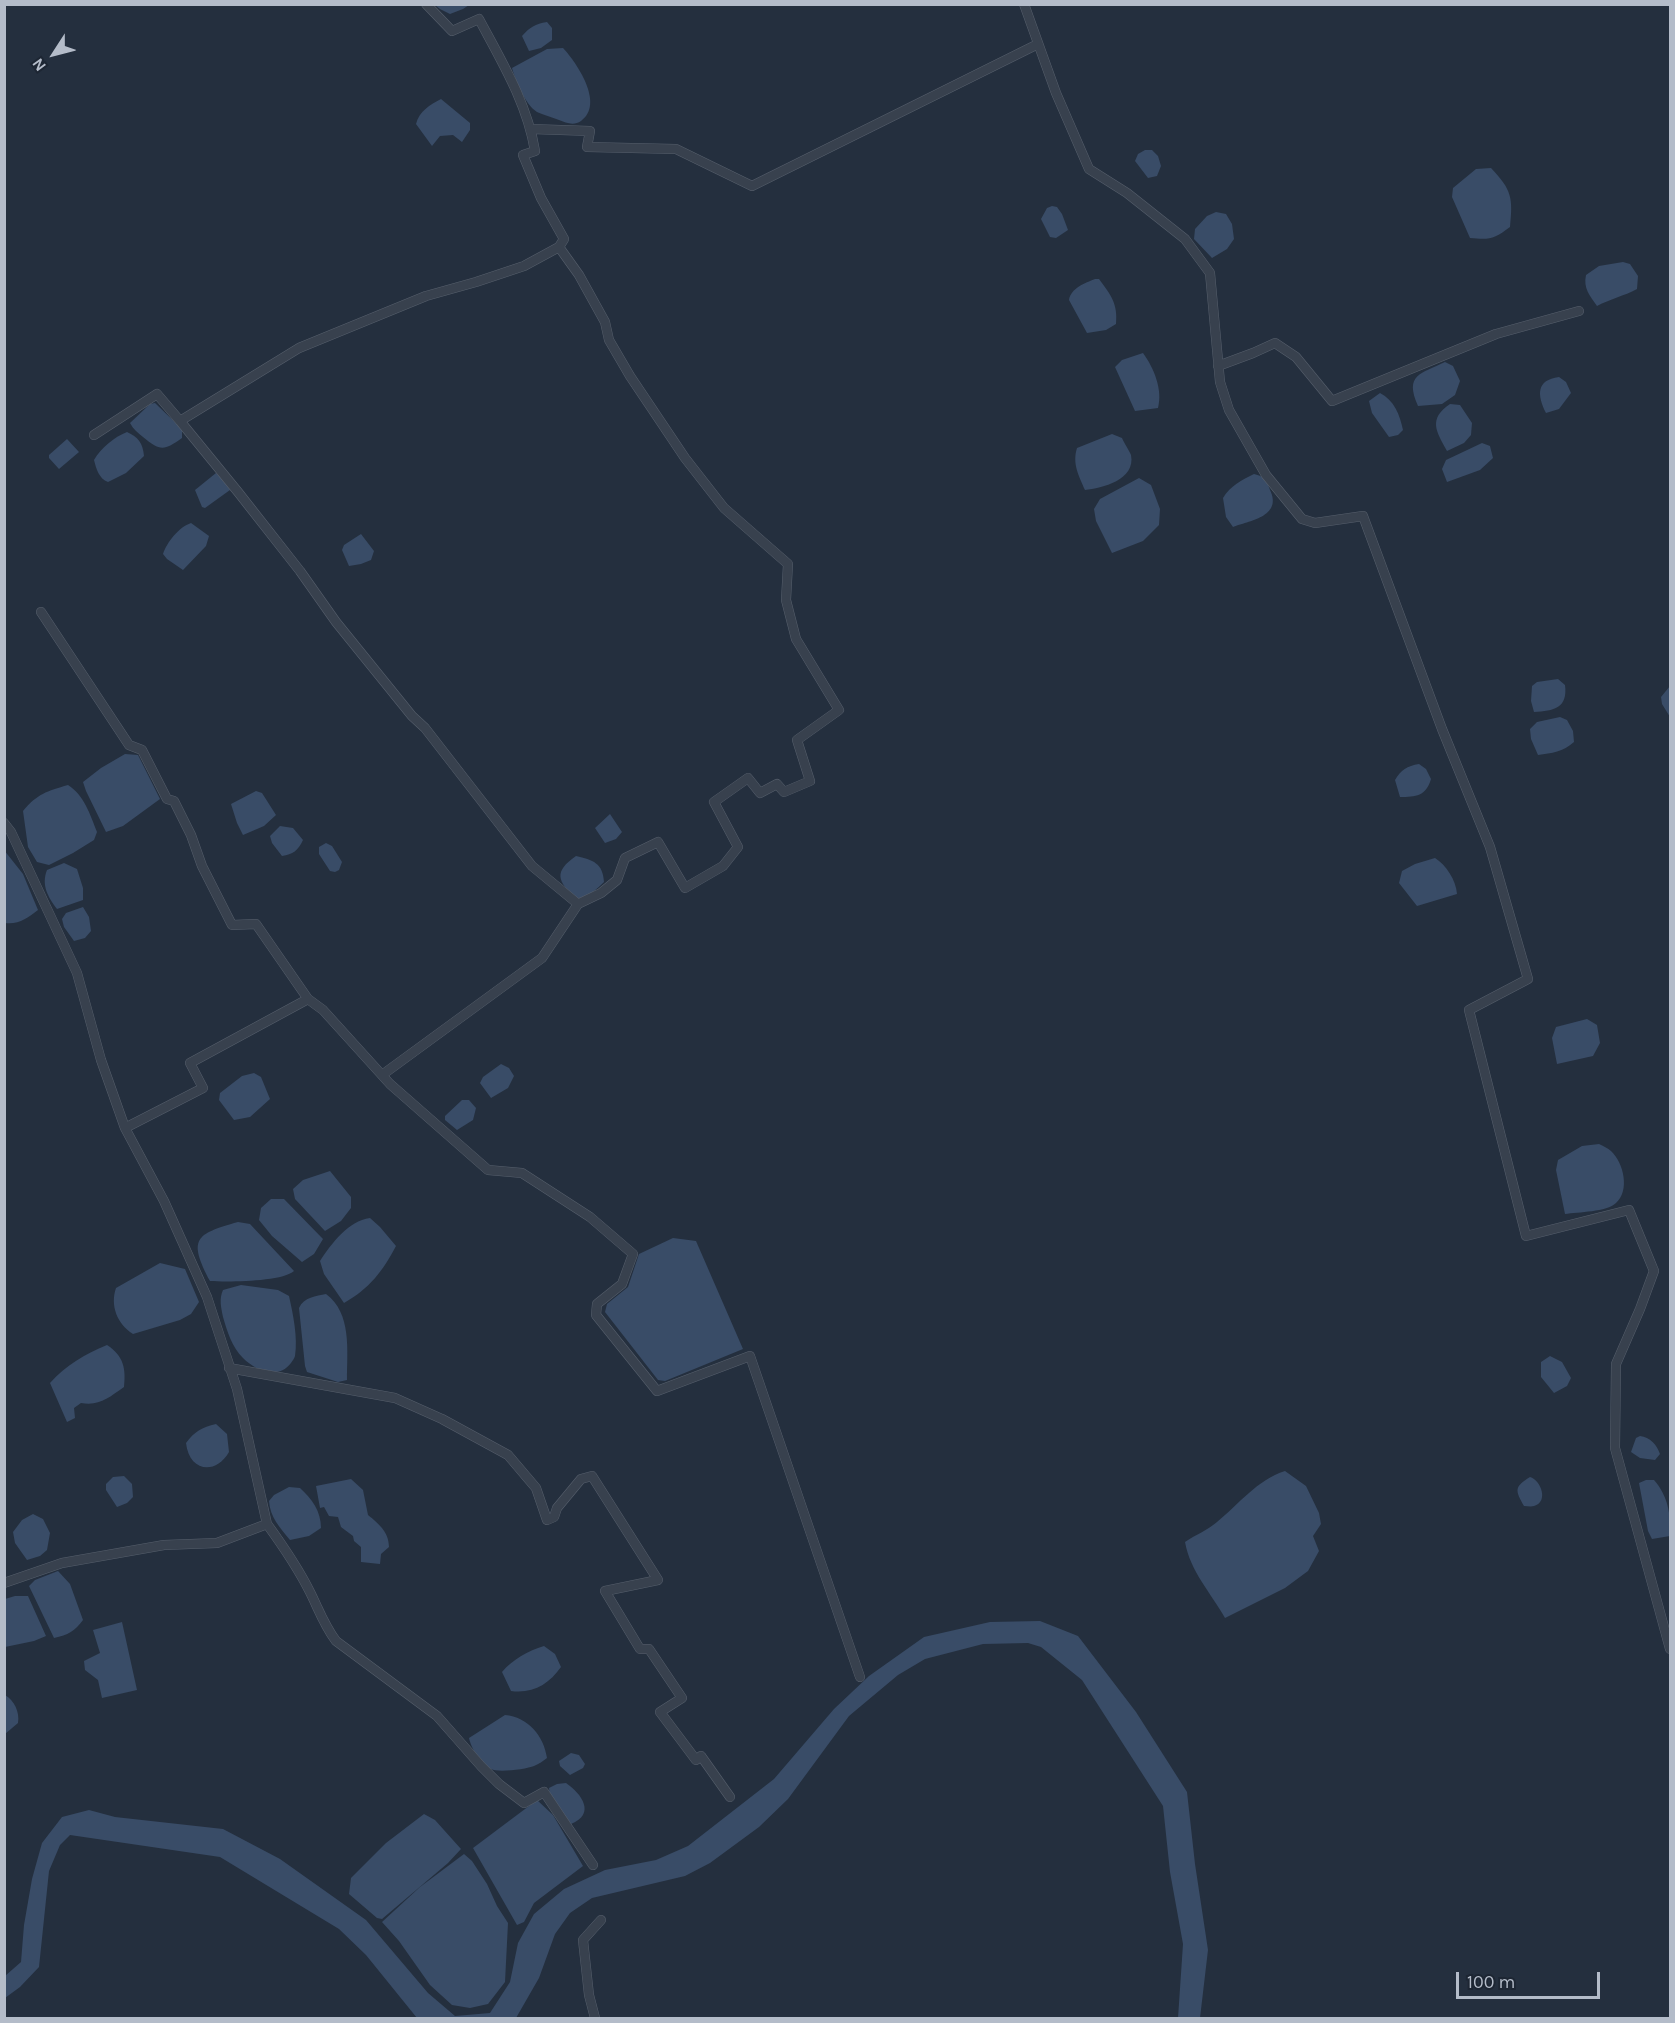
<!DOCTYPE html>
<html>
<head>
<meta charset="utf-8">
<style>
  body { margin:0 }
  #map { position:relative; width:1675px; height:2023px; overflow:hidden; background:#242f3e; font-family:Karla,sans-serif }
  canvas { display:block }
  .frame { position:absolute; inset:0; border:6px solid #b4bcc9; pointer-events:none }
  .north { position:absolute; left:24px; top:24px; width:60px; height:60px; -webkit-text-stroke:4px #1d2633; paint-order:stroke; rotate:234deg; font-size:16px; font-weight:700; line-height:24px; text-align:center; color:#b4bcc9 }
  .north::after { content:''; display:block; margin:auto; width:21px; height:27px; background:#b4bcc9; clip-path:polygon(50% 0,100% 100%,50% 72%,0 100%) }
  .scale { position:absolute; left:1456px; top:1972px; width:144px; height:27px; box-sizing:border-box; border:3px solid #b4bcc9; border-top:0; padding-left:8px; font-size:18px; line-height:21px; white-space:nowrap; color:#b4bcc9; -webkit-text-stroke:4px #1d2633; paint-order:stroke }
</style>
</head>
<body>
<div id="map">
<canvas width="1675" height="2023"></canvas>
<div class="frame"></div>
<div class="north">N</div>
<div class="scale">100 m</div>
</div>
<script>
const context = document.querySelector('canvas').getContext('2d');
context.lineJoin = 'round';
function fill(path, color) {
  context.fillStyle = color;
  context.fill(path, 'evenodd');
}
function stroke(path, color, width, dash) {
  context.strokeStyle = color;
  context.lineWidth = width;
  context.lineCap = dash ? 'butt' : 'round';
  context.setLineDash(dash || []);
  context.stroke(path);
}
fill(new Path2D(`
  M435 5V4L469 5 463 9 450 14 440 9Z
  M547 22 552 28V40L541 48 529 51 522 36C530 27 535 24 547 22Z
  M563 48C577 63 605 104 581 121 574 126 566 123 559 120 552 117 543 115 537 112 525 104 516 82 512 68L547 49Z
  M441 99 470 123V130L462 142 453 135 440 136 432 146 416 124C419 111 430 105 441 99Z
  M1145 150H1152L1158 156 1161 166 1157 176 1148 178 1135 161 1138 154Z
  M1491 168C1512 190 1513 198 1510 227 1494 239 1490 240 1470 238L1452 197 1453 188 1476 169Z
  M1052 206 1057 207 1062 214 1068 230 1056 238 1050 237 1041 219 1047 208Z
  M1216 212 1226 214 1232 224 1234 239 1227 249 1212 258 1194 239 1195 229 1207 216Z
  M1623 262 1630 264 1638 276 1637 289C1624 296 1610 299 1597 306 1590 296 1583 288 1586 275L1599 266Z
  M1095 279H1099C1111 295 1118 304 1116 324L1106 330 1087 333 1069 300C1071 288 1085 283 1095 279Z
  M1143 353C1154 368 1163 390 1158 408L1135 411 1115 367 1122 360Z
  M1445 362 1453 366 1460 381 1455 395 1442 404 1418 406C1404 374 1421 374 1445 362Z
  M1559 377 1566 382 1571 393 1559 409 1546 413C1537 395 1536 380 1559 377Z
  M1380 393C1394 400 1400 415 1403 430L1398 435 1389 437 1372 413 1369 401Z
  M155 403 182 429V438C164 451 160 451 143 437 138 433 133 429 130 423L150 404Z
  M1450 404 1460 405 1472 423 1471 435 1464 443 1447 451C1436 431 1428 419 1450 404Z
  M127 432C138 437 143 443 144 456L126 473 108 482C99 479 96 468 94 460 101 448 114 437 127 432Z
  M1112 434 1122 438C1124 443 1129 450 1131 455 1136 480 1102 488 1085 490 1079 476 1072 464 1077 448Z
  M67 439 79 452 59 469 49 458V455Z
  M1482 443 1490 446 1493 458 1480 470 1447 482 1442 469 1446 460Z
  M216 473 224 480 230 490 205 508 202 507 195 490Z
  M1254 474C1264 476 1267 481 1270 490 1283 517 1248 521 1233 527L1226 517 1223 498C1230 486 1242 480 1254 474Z
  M1139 478 1151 485 1160 509 1159 525 1143 541 1112 553 1096 521 1094 509 1100 499Z
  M191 523 209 536 206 546 183 570 167 559 163 554C167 542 179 527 191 523Z
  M361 534 374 551 371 560 361 564 349 566 342 550 344 545Z
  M1558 679 1565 685C1568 708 1554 711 1534 712L1531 701 1532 686 1537 682Z
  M1670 686V717L1662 704 1661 697Z
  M1560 717 1567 720 1573 731 1574 742C1563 752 1552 753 1538 755L1531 739 1530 729 1537 722Z
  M125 754 138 755 160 799 123 826 106 832 86 791 83 782 101 768Z
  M1419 764 1426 769 1431 779C1426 796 1416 797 1400 797L1395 780C1401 770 1407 766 1419 764Z
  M68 785C84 795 90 814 97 832L94 840 73 853 49 865 37 862 28 847 23 811C37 794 47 791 68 785Z
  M256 791 262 793 276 815 264 826 243 835 237 823 231 804Z
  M610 814 622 832 616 839 605 843 595 828Z
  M280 826 293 828 303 840C298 851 293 854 282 856L272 843 270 836Z
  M326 843 332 846 342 862 339 870 335 872 330 871 319 854V847Z
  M4 850 23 874 38 910C28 918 18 925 5 923Z
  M576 856C593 860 603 863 604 882 596 890 586 900 575 898 558 881 553 872 576 856Z
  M1435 858C1446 865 1456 880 1457 894L1417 906 1399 883 1402 871 1415 864Z
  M64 863 77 869 83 888V900L57 909C48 897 41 885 47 870Z
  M83 907 89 917 91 931 85 938 74 941 64 927 62 919 66 913Z
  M1587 1019 1597 1025 1600 1043 1593 1056 1557 1064 1552 1038 1556 1027Z
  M501 1064 509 1068 514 1076 508 1088 491 1098 480 1083 483 1077Z
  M254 1073 261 1077 270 1099 250 1117 234 1120 219 1100 220 1093 242 1076Z
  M462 1100H469L476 1108 473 1120 457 1130 445 1120V1116Z
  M1599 1144C1603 1146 1608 1148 1611 1151 1624 1163 1630 1191 1616 1203 1607 1212 1578 1212 1565 1214L1556 1170 1558 1160 1582 1146Z
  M330 1171 351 1197V1208L341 1221 325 1231 295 1199 293 1189 303 1180Z
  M271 1199H284L323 1239 314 1254 302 1262 272 1236 259 1220 261 1208Z
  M370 1218 380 1227 396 1246C383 1271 369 1289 344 1303L324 1274 320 1261C332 1243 348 1221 370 1218Z
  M238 1222 250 1224 294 1271C282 1282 227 1282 210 1281 188 1239 195 1234 238 1222Z
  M673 1238 696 1241 743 1349 665 1381 658 1380 605 1312 607 1304 628 1287 639 1254Z
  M160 1263 185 1269 199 1302 191 1314 180 1320 133 1334C117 1324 110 1305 116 1288Z
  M241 1285 278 1290 289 1296C293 1314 298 1337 295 1356 294 1359 293 1360 291 1363 278 1380 256 1371 243 1358 232 1347 227 1331 223 1317 221 1307 219 1299 223 1290Z
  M326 1294C352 1313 347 1351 347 1380L338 1382 307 1372 305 1366 299 1308C304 1297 316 1296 326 1294Z
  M107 1345C124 1356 126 1369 124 1387 108 1398 100 1406 81 1403L74 1408 75 1418 67 1422 50 1383C66 1365 85 1354 107 1345Z
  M1550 1356 1562 1362 1571 1378 1567 1386 1554 1393 1541 1377V1362Z
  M216 1424 227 1434 229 1452C215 1476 189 1471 186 1443 194 1432 202 1427 216 1424Z
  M1640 1436C1650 1437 1657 1445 1660 1454L1655 1460 1640 1458 1631 1452 1636 1438Z
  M1285 1471 1306 1486 1319 1513 1321 1524 1313 1536 1319 1551 1308 1571 1285 1588 1225 1618C1211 1593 1190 1571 1185 1542 1195 1535 1208 1530 1217 1522 1239 1504 1257 1480 1285 1471Z
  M124 1476 132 1484 133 1497 127 1503 117 1507 106 1490V1484L113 1477Z
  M1530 1477C1541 1480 1549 1502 1534 1506 1531 1507 1527 1506 1524 1506 1515 1490 1514 1487 1530 1477Z
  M351 1479 363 1490 368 1515C379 1524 389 1532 389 1547L381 1554 380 1564 361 1562V1547L354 1541 353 1536 341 1527 338 1517 329 1516 324 1507 320 1508 316 1486Z
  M1646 1480H1654C1668 1496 1671 1514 1670 1536L1652 1539 1648 1531 1639 1483Z
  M289 1487 300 1488C312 1499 321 1511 321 1528L309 1536 290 1540C280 1528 270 1517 269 1501L274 1495Z
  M33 1514 43 1519 50 1533 47 1550 40 1556 27 1560 15 1543 13 1532 22 1520Z
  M58 1571 70 1584 83 1620C75 1631 68 1635 54 1638L29 1586 35 1580Z
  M15 1596H28L46 1636 34 1641 5 1647V1599Z
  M1040 1621 1078 1636 1136 1712 1187 1792 1195 1864 1208 1950 1200 2018H1178L1183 1944 1170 1872 1163 1806 1082 1680 1041 1647 1028 1643 983 1644 925 1659 898 1675 849 1716 788 1799 759 1827 710 1863 685 1876 592 1898 570 1913 555 1934 539 1978 516 2018H417L366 1955 339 1929 220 1857 70 1835 60 1845 49 1871 39 1967 20 1987 5 1998V1976L21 1962 24 1925 32 1879 42 1843 62 1817 89 1810 115 1817 223 1829 280 1859 366 1920 428 1993 455 2016 490 2013 510 1982 518 1943 534 1914 564 1889 605 1870 656 1860 688 1846 774 1779 834 1709 869 1676 924 1637 990 1622Z
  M122 1622 137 1690 102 1698 98 1680 85 1670 84 1661 100 1653 93 1630Z
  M544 1646 555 1654 561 1667C549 1684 533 1694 511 1691L502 1672C513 1659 528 1651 544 1646Z
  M5 1695C14 1700 20 1712 18 1723L5 1734Z
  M505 1715C528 1717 544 1736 547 1758 543 1761 539 1764 534 1766 527 1769 498 1773 491 1769 481 1765 471 1748 469 1738Z
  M571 1753 579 1755 585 1764 583 1768 570 1775 560 1766 559 1761Z
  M566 1783C582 1794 596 1814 571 1824L550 1796 549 1788 557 1784Z
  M537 1800 553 1815 583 1866 534 1903 524 1922 517 1925 473 1848Z
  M424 1814 435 1820 461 1849 448 1863 382 1919 377 1918 349 1894 351 1878 386 1843Z
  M464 1854 472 1861 487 1884 497 1906 508 1923 505 1982 488 2004 470 2008 452 2005 430 1985 399 1941 382 1922 420 1887Z`), '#394c67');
const street = new Path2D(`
  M1024 4 1056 93 1089 169 1127 193 1185 239 1210 273 1220 382 1229 410 1266 475 1302 519 1315 523 1363 516 1442 729 1490 847 1528 979 1469 1010 1526 1236 1629 1210 1654 1271 1640 1309 1616 1364 1615 1448 1670 1649
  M531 129 590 131 587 147 676 149 752 186 1038 44
  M1218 366 1253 353 1275 343 1296 357 1332 401 1496 334 1579 311
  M180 421 238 492 300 571 336 622 412 716 425 728 532 866 578 904
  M94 435 157 394 180 421 299 348 426 296 476 282 524 266 559 247 564 239 541 198 523 155 535 151C527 103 502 62 479 19L452 31 426 4
  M41 612 129 745 142 750 167 799 174 801 191 835 202 866 232 925 256 924 308 999
  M4 823 11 832 77 973 101 1060 125 1128 164 1201 207 1297 237 1389 267 1524 217 1543 164 1545 62 1563 4 1583
  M382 1075 542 958 578 904 601 893 617 880 625 858 658 842 685 888 723 866 738 847 714 802 748 778 760 793 777 784 784 792 810 781 797 740 839 710 796 639 786 600 788 564 724 508 685 458 630 376 609 340 605 322 579 275 559 247
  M125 1128 203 1088 190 1063 308 999 323 1010 390 1084 488 1170 522 1173 590 1217 633 1254 622 1284 597 1304 596 1315 657 1391 750 1356 860 1677
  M229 1368 395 1398 442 1419 508 1455 536 1488 547 1520 554 1517 557 1508 581 1479 592 1476 658 1580 605 1591 640 1649H649L682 1698 660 1712 696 1760 701 1756 730 1797
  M267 1524C283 1546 298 1568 310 1592 319 1610 324 1625 336 1641L437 1716 481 1766 499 1784 524 1803 544 1792 593 1865
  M595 2018 589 1995 583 1940 601 1920`);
stroke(street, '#565f6c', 10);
stroke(street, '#38414e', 9);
</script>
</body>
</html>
